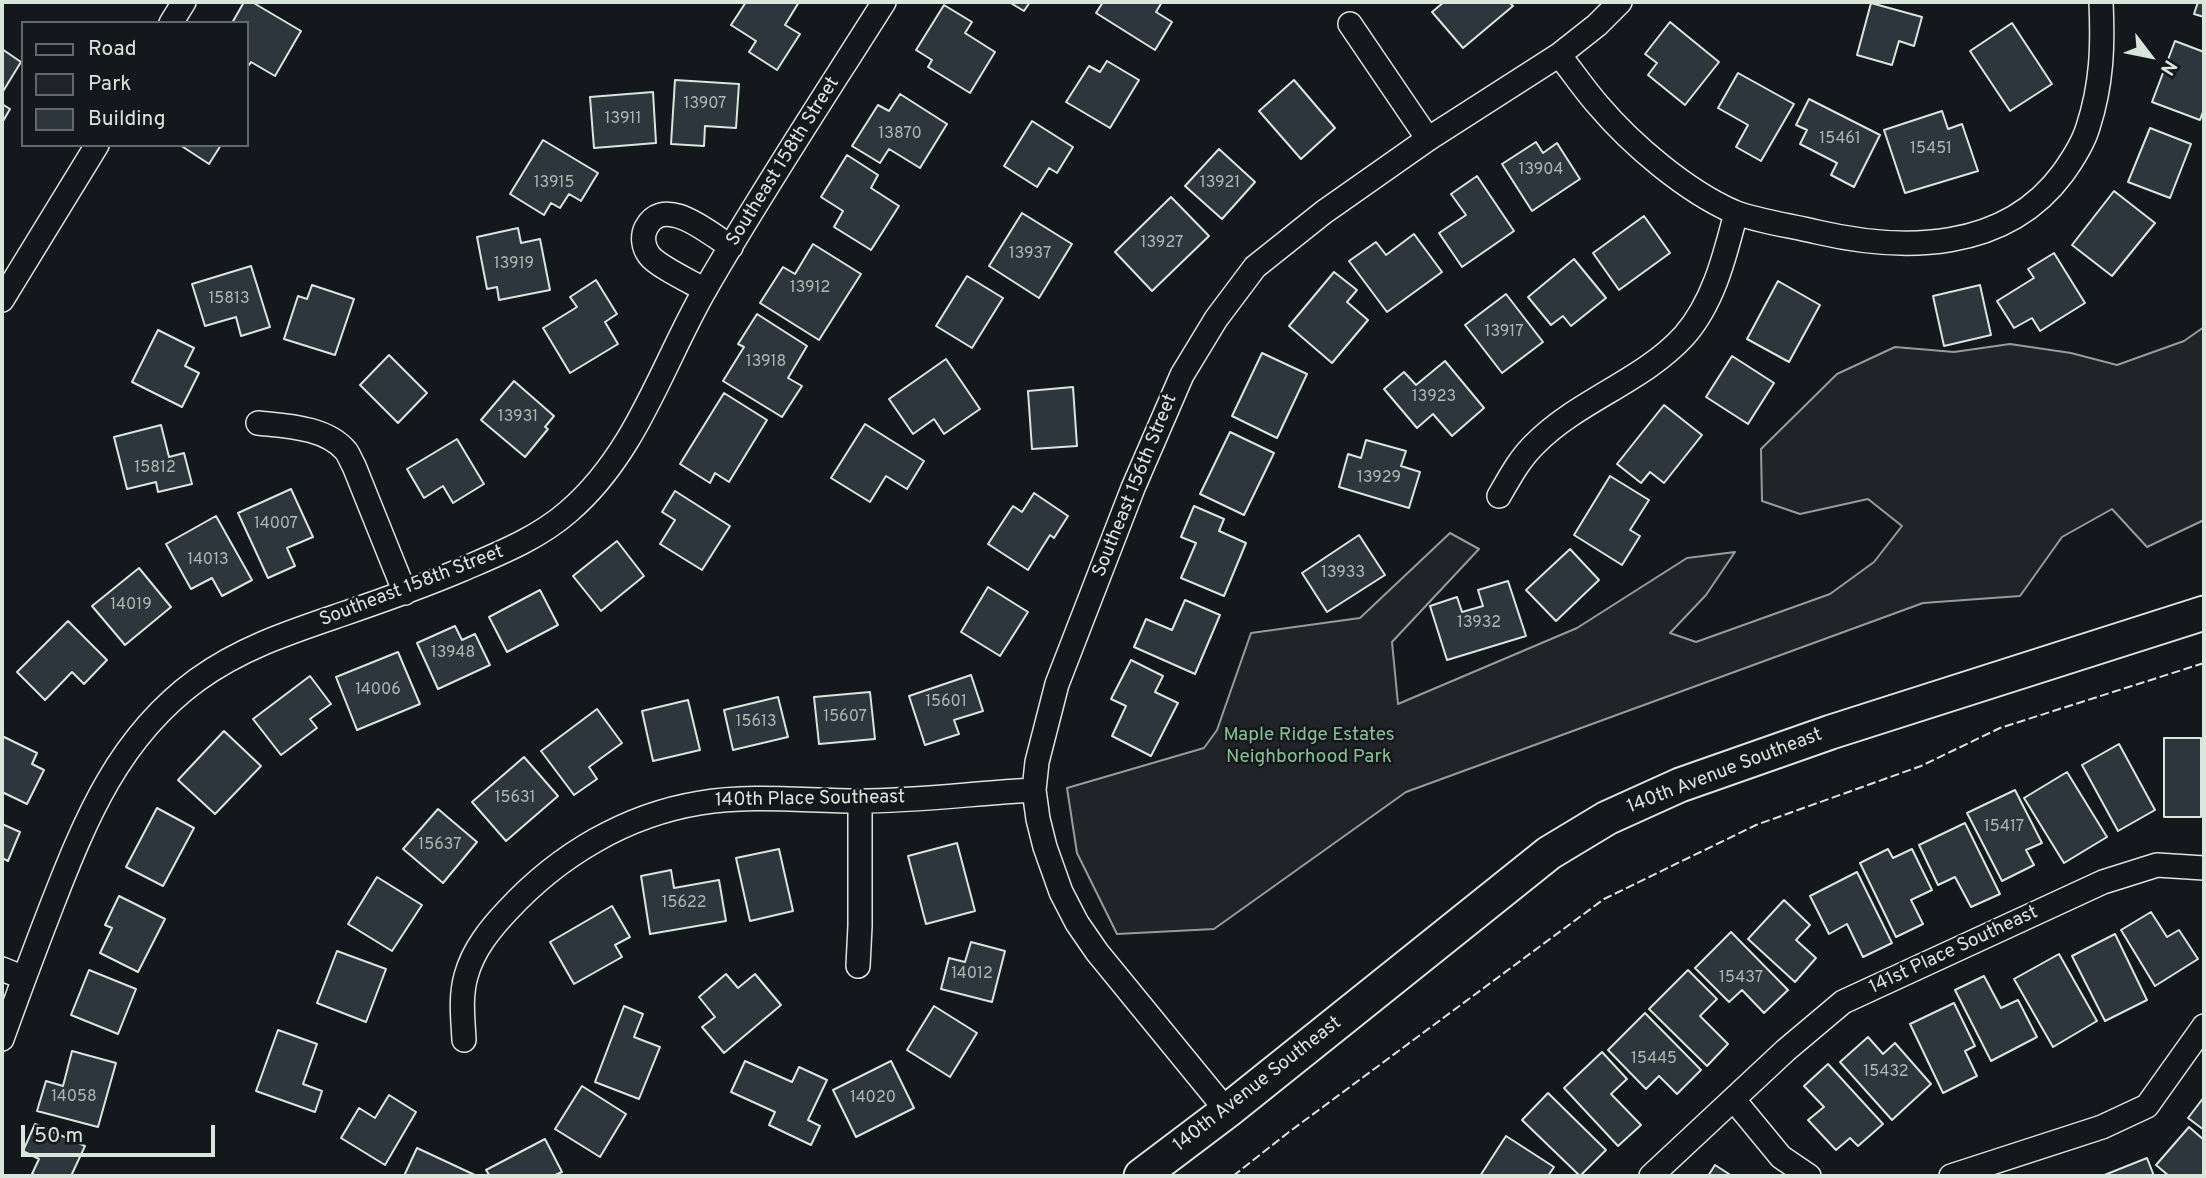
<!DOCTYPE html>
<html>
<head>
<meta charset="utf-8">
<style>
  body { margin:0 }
  #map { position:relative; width:2206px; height:1178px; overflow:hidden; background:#14181c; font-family:Overpass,sans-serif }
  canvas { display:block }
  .frame { position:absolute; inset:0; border:4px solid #d8e6dc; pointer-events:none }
  .legend { position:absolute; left:21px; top:21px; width:228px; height:126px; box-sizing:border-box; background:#14181c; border:2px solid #626a69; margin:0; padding:9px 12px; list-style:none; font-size:21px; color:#d8e6dc }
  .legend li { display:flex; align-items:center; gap:14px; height:35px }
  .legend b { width:35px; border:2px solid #626a69 }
  .north { position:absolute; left:2115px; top:21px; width:70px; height:70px; -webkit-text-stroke:5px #14181c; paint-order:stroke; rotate:122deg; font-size:19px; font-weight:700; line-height:28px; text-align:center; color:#d8e6dc }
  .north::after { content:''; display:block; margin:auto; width:24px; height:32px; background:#d8e6dc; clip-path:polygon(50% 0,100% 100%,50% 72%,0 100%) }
  .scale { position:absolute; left:21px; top:1125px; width:194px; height:32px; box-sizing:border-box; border:4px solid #d8e6dc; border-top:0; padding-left:9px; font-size:21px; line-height:24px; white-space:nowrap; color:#d8e6dc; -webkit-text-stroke:5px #14181c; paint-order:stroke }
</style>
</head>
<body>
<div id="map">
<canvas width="2206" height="1178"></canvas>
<div class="frame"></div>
<ul class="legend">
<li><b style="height:9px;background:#14181c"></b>Road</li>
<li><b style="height:19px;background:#202428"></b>Park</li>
<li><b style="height:19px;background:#2c363c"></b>Building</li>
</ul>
<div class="north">N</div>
<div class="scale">50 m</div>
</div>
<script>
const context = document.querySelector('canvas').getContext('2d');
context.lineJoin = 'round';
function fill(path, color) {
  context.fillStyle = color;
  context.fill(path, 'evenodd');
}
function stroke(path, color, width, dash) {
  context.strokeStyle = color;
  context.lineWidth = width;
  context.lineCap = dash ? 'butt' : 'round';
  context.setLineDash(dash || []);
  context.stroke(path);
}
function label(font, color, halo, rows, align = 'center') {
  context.font = font + ' Overpass,sans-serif';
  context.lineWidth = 5;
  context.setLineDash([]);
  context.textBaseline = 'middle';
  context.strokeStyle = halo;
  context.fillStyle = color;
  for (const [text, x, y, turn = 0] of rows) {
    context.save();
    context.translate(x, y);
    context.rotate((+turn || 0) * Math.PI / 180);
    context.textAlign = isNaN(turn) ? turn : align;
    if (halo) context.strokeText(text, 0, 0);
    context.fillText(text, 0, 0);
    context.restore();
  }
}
const green = new Path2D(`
  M2204 327V520L2147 547 2112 509 2062 537 2020 596 1923 603 1406 792 1214 929 1117 934 1077 853 1067 788 1204 748 1217 730 1251 633 1360 618 1450 533 1479 549 1392 642 1398 704 1577 628 1687 558 1735 552 1706 595 1670 633 1696 642 1830 594 1874 562 1902 526 1868 499 1800 514 1762 501 1761 449 1837 374 1895 347 1954 352 2010 344 2071 353 2117 365 2184 341Z`);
fill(green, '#202428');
stroke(green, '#939e99', 2);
const building = new Path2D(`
  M244 2H252L301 31 275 76 251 62 247 68V23H232Z
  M746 2H799L785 25 800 34 777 70 749 52 756 41 731 25Z
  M1009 2H1030L1024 11Z
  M1103 2H1162L1156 12 1172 22 1155 50 1096 13Z
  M1444 2H1509L1513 6 1463 48 1432 12Z
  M2198 2H2204V17L2194 14Z
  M1871 3 1922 17 1914 46 1899 41 1892 65 1857 55Z
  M944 5 972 22 965 33 995 52 970 93 928 67 932 60 916 50Z
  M1670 22 1719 62 1685 105 1648 75 1657 63 1645 54Z
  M2012 23 2052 84 2010 111 1970 51Z
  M2175 41 2204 52V109L2200 120 2152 102Z
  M2 49 21 62 2 93Z
  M1107 61 1139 80 1110 128 1066 102 1089 66 1100 72Z
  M1738 73 1794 104 1761 161 1736 147 1748 125 1718 108Z
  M675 80 739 84 736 128 705 126 704 146 671 144Z
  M1294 80 1335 128 1301 159 1259 111Z
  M653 92 656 143 594 148 590 97Z
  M900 94 947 124 920 168 889 149 880 163 852 146 878 105 889 111Z
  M1809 99 1880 135 1854 187 1831 175 1837 163 1800 144 1807 130 1796 125Z
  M2 104 10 109 2 123Z
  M1942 111 1948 129 1962 124 1978 171 1905 193 1884 130Z
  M1032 121 1073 147 1057 173 1049 168 1037 187 1004 166Z
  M2150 128 2191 144 2170 198 2128 182Z
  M543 140 598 173 581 201 569 194 560 208 551 203 544 215 510 194Z
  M1536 142 1543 153 1557 143 1580 179 1532 211 1502 164Z
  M180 145H221L209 164Z
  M1219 149 1255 182 1222 219 1185 186Z
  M847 155 878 175 871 188 899 206 871 250 834 227 843 211 821 197Z
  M1477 176 1514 231 1462 267 1439 233 1466 215 1451 194Z
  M2114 191 2155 223 2112 276 2072 245Z
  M1171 197 1209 236 1152 291 1115 252Z
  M1022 213 1072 244 1039 298 989 266Z
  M1644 216 1670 253 1619 290 1593 253Z
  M518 228 521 243 540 239 550 290 499 300 497 287 487 289 477 237Z
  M1414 234 1442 272 1387 312 1349 261 1376 242 1386 255Z
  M813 244 861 274 819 340 760 303 783 267 795 274Z
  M2054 253 2085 303 2040 331 2032 318 2014 328 1997 301 2034 278 2028 269Z
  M1574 259 1606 298 1571 326 1563 316 1551 325 1528 297Z
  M251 266 270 327 241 336 236 317 205 326 192 284Z
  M1334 272 1357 290 1347 302 1368 320 1332 363 1289 326Z
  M967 276 1003 298 972 348 936 326Z
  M596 280 617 314 605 322 618 344 570 373 543 328 577 307 570 297Z
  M1778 281 1820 305 1789 362 1747 339Z
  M312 285 354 299 335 355 284 339 298 296 307 299Z
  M1980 285 1991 335 1944 346 1933 296Z
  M1506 294 1543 342 1502 373 1465 325Z
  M757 314 807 346 788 378 802 386 782 417 723 381 744 347 738 344Z
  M158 330 194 348 185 366 199 373 182 407 132 382Z
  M1262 353 1307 374 1277 438 1232 416Z
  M389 355 427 393 398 423 360 385Z
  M1732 356 1774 383 1748 424 1706 397Z
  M946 359 980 409 944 434 934 419 913 434 889 399Z
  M1445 361 1484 408 1452 436 1433 414 1417 428 1384 389 1404 372 1416 385Z
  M514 381 554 416 545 427 548 429 525 457 481 420Z
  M1073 387 1077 446 1032 449 1028 391Z
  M724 393 767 420 729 482 715 473 710 483 680 464Z
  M1664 405 1702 435 1664 483 1650 472 1641 483 1617 464Z
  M865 424 924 461 907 489 886 476 870 502 831 478Z
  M161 425 169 457 184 453 192 484 158 492 156 482 127 489 114 437Z
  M1230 432 1274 453 1244 515 1200 494Z
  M457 439 484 484 453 503 443 486 424 498 407 469Z
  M1366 440 1406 451 1401 466 1420 472 1409 508 1339 487 1348 454 1361 458Z
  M1610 476 1649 500 1630 530 1640 536 1622 565 1574 535Z
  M291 489 313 537 287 548 295 566 268 578 238 513Z
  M675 491 730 526 702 570 660 544 675 520 662 512Z
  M1034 493 1068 516 1054 538 1050 535 1028 570 988 544 1013 506 1022 512Z
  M1194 506 1224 519 1219 531 1246 543 1224 596 1181 578 1196 543 1181 537Z
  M216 516 252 580 222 596 212 578 191 589 166 544Z
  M1359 535 1385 575 1327 612 1302 573Z
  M617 541 644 576 601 611 573 576Z
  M1570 549 1599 580 1556 621 1526 590Z
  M139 568 171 607 125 645 92 606Z
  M1508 581 1526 636 1447 660 1430 606 1457 597 1462 612 1483 606 1478 590Z
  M988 587 1028 612 1000 656 961 632Z
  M540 590 558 625 507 652 489 617Z
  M1185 600 1220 615 1195 674 1134 647 1146 619 1172 630Z
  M68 621 107 660 84 684 72 672 45 700 17 672Z
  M455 626 462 640 475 634 490 665 438 689 417 643Z
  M398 652 420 704 357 730 336 677Z
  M1131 660 1163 676 1155 692 1178 703 1151 756 1112 736 1126 706 1111 699Z
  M971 675 983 711 954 720 959 734 925 745 909 696Z
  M310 676 331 704 310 719 317 728 281 755 253 719Z
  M870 692 875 739 819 744 814 697Z
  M778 697 788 737 733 750 724 710Z
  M688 700 700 750 653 761 642 711Z
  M597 709 622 743 589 767 597 779 574 795 541 751Z
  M224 731 261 766 215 814 178 780Z
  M2 736 37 753 32 764 44 770 27 804 2 792Z
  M2164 738H2201V817H2164Z
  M2119 744 2155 810 2118 831 2082 765Z
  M524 757 558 796 506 841 472 802Z
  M2067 772 2107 837 2064 863 2024 798Z
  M2015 790 2042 843 2026 850 2034 865 2002 881 1967 813Z
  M157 808 194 828 163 886 126 867Z
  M438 809 477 842 443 883 403 849Z
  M1965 823 2000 894 1971 907 1955 877 1938 885 1919 845Z
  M2 824 20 832 8 861 2 858Z
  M957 843 975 911 926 924 908 856Z
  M779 849 793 911 750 921 736 858Z
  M1888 849 1893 858 1912 849 1932 890 1911 900 1923 924 1896 937 1860 863Z
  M671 870 674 888 719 880 726 921 650 934 641 876Z
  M1857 872 1892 943 1863 957 1847 924 1829 934 1810 896Z
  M377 877 422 905 392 951 348 924Z
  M119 896 165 919 138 972 100 953 112 928 105 925Z
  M1784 900 1810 925 1796 940 1816 958 1795 982 1748 939Z
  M612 906 630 937 615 945 622 957 574 984 550 942Z
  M2151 912 2167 937 2179 930 2198 959 2155 986 2121 930Z
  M1731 932 1788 990 1764 1013 1742 990 1729 1002 1695 968Z
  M2115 934 2147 1000 2105 1021 2072 956Z
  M971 942 1005 951 992 1002 941 989 949 958 965 962Z
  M337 951 386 969 366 1022 317 1003Z
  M2059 954 2097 1021 2053 1047 2014 979Z
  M89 970 136 989 118 1034 71 1015Z
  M1688 970 1717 999 1700 1016 1728 1044 1707 1066 1649 1009Z
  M726 974 738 988 755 974 781 1005 724 1053 702 1027 715 1017 699 997Z
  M1984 976 2001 1008 2018 1000 2037 1037 1991 1061 1955 990Z
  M1954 1003 1975 1046 1965 1051 1977 1076 1943 1093 1910 1024Z
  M624 1006 643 1014 634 1037 660 1047 639 1099 595 1082Z
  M934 1006 977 1033 950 1077 907 1050Z
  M1645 1013 1701 1070 1677 1094 1659 1076 1646 1089 1608 1050Z
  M278 1030 317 1044 303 1084 322 1091 315 1112 256 1091Z
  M1868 1037 1883 1054 1895 1043 1931 1084 1892 1120 1840 1062Z
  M72 1051 116 1063 98 1127 37 1111 46 1081 63 1086Z
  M1602 1052 1627 1079 1611 1094 1641 1125 1618 1146 1564 1088Z
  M745 1061 792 1082 799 1067 827 1080 808 1120 820 1126 811 1145 769 1125 775 1112 731 1092Z
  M891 1061 914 1108 856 1137 833 1090Z
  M1828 1064 1883 1124 1858 1146 1850 1138 1836 1150 1808 1120 1824 1107 1804 1086Z
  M582 1086 626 1114 600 1157 555 1129Z
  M1548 1093 1606 1150 1580 1176 1522 1120Z
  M389 1095 416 1112 385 1165 341 1138 359 1108 375 1118Z
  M2204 1097V1130L2188 1118Z
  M35 1124 85 1146 71 1176H37L32 1174 39 1159 23 1151Z
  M2189 1127 2204 1140V1176H2169L2156 1165Z
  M1506 1136 1554 1167 1548 1176H1480Z
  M545 1139 562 1172 553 1176H490L486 1170Z
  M417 1148 477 1176H404Z
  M2147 1158 2154 1176H2102Z
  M1715 1165 1732 1176H1708Z`);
fill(building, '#2c363c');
stroke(building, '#d8e6dc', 2);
const street = new Path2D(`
  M171 23 184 2
  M1350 24 1428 139
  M1559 55C1572 71 1584 89 1598 105 1632 145 1686 191 1734 212 1756 221 1793 226 1817 232 1903 252 2005 252 2063 173 2073 159 2083 144 2088 127 2102 84 2103 46 2101 2
  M705 290C691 282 657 266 649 255 643 247 642 236 646 228 664 193 710 234 731 247
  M2 300 97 145
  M258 423C286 426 326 427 346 451 349 455 351 461 354 466L405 593
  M1499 496C1510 477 1520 458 1536 443 1579 400 1643 381 1684 336 1714 302 1725 255 1736 213
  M858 966 860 926V801
  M2 969 24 978
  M2 1039C18 994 35 949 52 905 86 818 119 737 197 680 241 648 290 632 340 615 381 601 421 587 461 570 498 554 537 539 568 512 637 453 662 364 706 288 762 191 824 97 884 2
  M464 1040C463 1019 460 997 466 976 473 950 490 929 508 910 559 855 626 815 700 803 752 794 806 801 859 801 917 801 976 793 1034 790
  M1734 1100 1781 1157 1809 1176
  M1227 1111 1097 952 1077 923 1061 892 1045 847 1038 819 1034 790 1037 762 1057 684 1133 488 1182 375 1216 319 1255 267 1324 212 1428 139 1559 55 1597 25 1620 2
  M1651 1176 1786 1050 1843 1002 2103 882 2157 865 2204 868
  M1951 1176 2102 1127 2147 1106 2204 1026`);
const secondary = new Path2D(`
  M1141 1176 1227 1111 1549 853 1607 818 1680 785 1831 732 2204 613`);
stroke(street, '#d8e6dc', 26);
stroke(secondary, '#d8e6dc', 37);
stroke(street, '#14181c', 23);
stroke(secondary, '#14181c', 33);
stroke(new Path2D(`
  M1233 1176 1289 1132 1604 899 1756 825 1921 766 2000 728 2204 663`), '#d8e6dc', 2, [9, 3.5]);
label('16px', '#adbab4', null, [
  ["13907",705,105],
  ["13911",623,120],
  ["13870",900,135],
  ["15461",1840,140],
  ["15451",1931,150],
  ["13904",1541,171],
  ["13915",554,184],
  ["13921",1220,184],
  ["13927",1162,244],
  ["13937",1030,255],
  ["13919",514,265],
  ["13912",810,289],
  ["15813",229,300],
  ["13917",1504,333],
  ["13918",766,363],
  ["13923",1434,398],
  ["13931",518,418],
  ["15812",155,469],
  ["13929",1379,479],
  ["14007",276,525],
  ["14013",208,561],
  ["13933",1343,574],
  ["14019",131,606],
  ["13932",1479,624],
  ["13948",453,654],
  ["14006",378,691],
  ["15601",946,703],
  ["15607",845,718],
  ["15613",756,723],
  ["15631",515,799],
  ["15417",2004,828],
  ["15637",440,846],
  ["15622",684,904],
  ["14012",972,975],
  ["15437",1741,979],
  ["15445",1654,1060],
  ["15432",1886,1073],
  ["14058",74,1098],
  ["14020",873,1099]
]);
label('19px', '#d8e6dc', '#14181c', [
  ["Southeast 158th Street",784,162,-58],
  ["Southeast 156th Street",1136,486,-68],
  ["Southeast 158th Street",412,587,-21],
  ["140th Avenue Southeast",1725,772,-21],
  ["140th Place Southeast",810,800,-1],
  ["141st Place Southeast",1954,951,-25],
  ["140th Avenue Southeast",1258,1085,-38]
]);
label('19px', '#8ac095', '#14181c', [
  ["Maple Ridge Estates",1309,736],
  ["Neighborhood Park",1309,758]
]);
</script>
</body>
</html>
